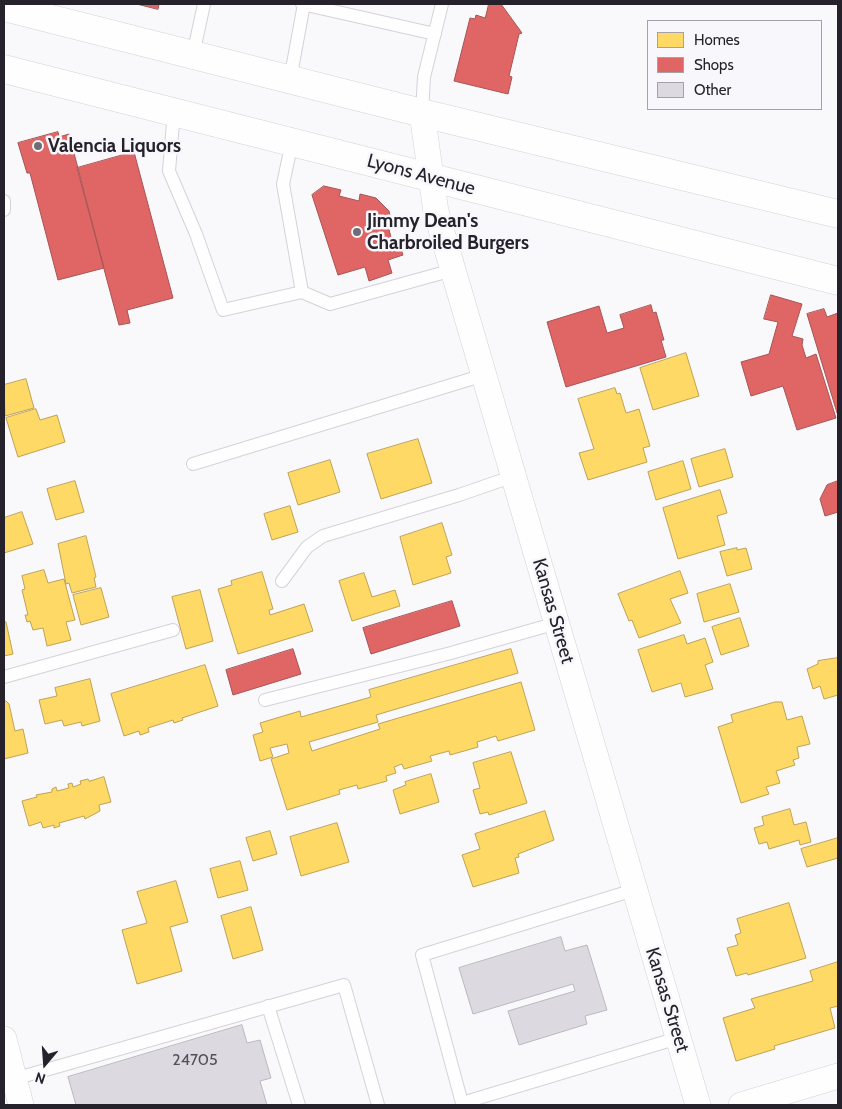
<!DOCTYPE html>
<html>
<head>
<meta charset="utf-8">
<style>
  body { margin:0 }
  #map { position:relative; width:842px; height:1109px; overflow:hidden; background:#f9f8fb; font-family:Cabin,sans-serif }
  canvas { display:block }
  .frame { position:absolute; inset:0; border:5px solid #25222b; pointer-events:none }
  .legend { position:absolute; left:647px; top:20px; width:175px; height:90px; box-sizing:border-box; background:#f8f7fc; border:1px solid #a4a2a8; margin:0; padding:6px 9px; list-style:none; font-size:15px; color:#25222b }
  .legend li { display:flex; align-items:center; gap:10px; height:25px }
  .legend b { width:25px; border:1px solid #a4a2a8 }
  .north { position:absolute; left:20px; top:1039px; width:50px; height:50px; -webkit-text-stroke:4px #f8f7fc; paint-order:stroke; rotate:198deg; font-size:14px; font-weight:700; line-height:20px; text-align:center; color:#25222b }
  .north::after { content:''; display:block; margin:auto; width:18px; height:22px; background:#25222b; clip-path:polygon(50% 0,100% 100%,50% 72%,0 100%) }
</style>
</head>
<body>
<div id="map">
<canvas width="842" height="1109"></canvas>
<div class="frame"></div>
<ul class="legend">
<li><b style="height:14px;background:#ffd966"></b>Homes</li>
<li><b style="height:14px;background:#e06666"></b>Shops</li>
<li><b style="height:14px;background:#dcdae0"></b>Other</li>
</ul>
<div class="north">N</div>
</div>
<script>
const context = document.querySelector('canvas').getContext('2d');
context.lineJoin = 'round';
function fill(path, color) {
  context.fillStyle = color;
  context.fill(path, 'evenodd');
}
function stroke(path, color, width, dash) {
  context.strokeStyle = color;
  context.lineWidth = width;
  context.lineCap = dash ? 'butt' : 'round';
  context.setLineDash(dash || []);
  context.stroke(path);
}
function label(font, color, halo, rows, align = 'center') {
  context.font = font + ' Cabin,sans-serif';
  context.lineWidth = 5;
  context.setLineDash([]);
  context.textBaseline = 'middle';
  context.strokeStyle = halo;
  context.fillStyle = color;
  for (const [text, x, y, turn = 0] of rows) {
    context.save();
    context.translate(x, y);
    context.rotate((+turn || 0) * Math.PI / 180);
    context.textAlign = isNaN(turn) ? turn : align;
    if (halo) context.strokeText(text, 0, 0);
    context.fillText(text, 0, 0);
    context.restore();
  }
}
const homes = new Path2D(`
  M686 353 699 396 653 410 640 368Z
  M26 379 34 408 5 416 4 385Z
  M615 388 617 394 620 393 626 413 639 409 650 446 643 448 647 462 588 480 579 453 594 449 578 399Z
  M36 409 40 420 57 415 65 442 18 457 6 418Z
  M418 439 432 483 381 499 367 454Z
  M725 449 733 477 699 487 691 459Z
  M330 460 340 492 298 505 288 473Z
  M683 461 691 489 656 500 648 472Z
  M75 481 84 512 56 520 47 489Z
  M720 490 727 513 717 516 725 545 678 559 663 508Z
  M290 506 298 532 272 540 264 514Z
  M22 512 33 544 4 553V518Z
  M442 523 452 555 446 557 451 573 413 585 400 537Z
  M86 536 96 577 94 578 96 587 72 593 69 583 66 584 58 544Z
  M737 548V550L746 548 752 569 727 576 720 552Z
  M44 570 48 583 64 579 75 620 66 622 71 640 47 646 43 628 33 630 30 621 27 622 25 615H28L22 590 25 589 22 576Z
  M680 571 688 593 670 599 681 623 639 638 632 620 629 621 618 594Z
  M262 572 273 609 269 610 270 615 304 604 313 631 238 654 218 589 232 585 231 581Z
  M364 573 372 597 395 590 400 606 352 621 339 581Z
  M730 584 739 612 704 622 697 594Z
  M101 588 109 617 81 625 73 595Z
  M200 590 213 641 186 649 172 597Z
  M740 618 749 646 721 655 712 627Z
  M6 622 13 654 4 656V623Z
  M684 635 687 644 705 638 713 662 705 665 713 689 685 697 681 683 652 692 638 650Z
  M511 649 518 673 376 715 378 722 309 742 312 751 380 729 378 724 521 682 535 730 498 741 496 736 477 742 478 747 450 755 449 751 430 756 432 761 404 769 402 764 394 767 396 773 386 776 387 781 358 789 357 785 339 790 340 794 287 810 271 759 289 753 287 744 270 748 273 757 260 761 253 735 263 732 260 723 300 711 301 717 371 697 369 690Z
  M838 658V695L824 699 820 686 813 689 807 669 818 664V661Z
  M205 665 218 706 182 718 183 720 174 723 173 720 148 728 149 732 140 735 139 731 124 736 111 694Z
  M90 679 100 721 82 726 81 722 64 726 62 720 45 724 39 700 57 696 55 688Z
  M6 701 9 704 15 731 23 729 28 753 4 759V702Z
  M775 702H782L787 720 802 716 810 744 797 747 799 758 793 760 795 765 776 771 780 783 766 787 769 794 741 803 718 727 733 722 731 715Z
  M511 752 527 803 489 815 488 812 480 814 473 790 480 788 473 763Z
  M431 774 439 802 400 814 393 790 406 785 405 782Z
  M104 777 111 802 99 805 100 811 85 819 84 816 59 823 60 826 54 828V825L43 828 41 822 29 826 22 801 37 797 36 795 52 792V789L56 787 57 791 69 788 68 784 72 783 73 787 81 784 80 781 88 779 89 781Z
  M790 809 794 825 806 822 811 842 800 845 799 840 769 849 767 842 759 844 754 828 764 825 762 817Z
  M545 811 554 840 518 854 519 857 515 858 519 873 473 887 462 855 480 849 475 834Z
  M337 823 349 862 301 876 290 837Z
  M270 831 277 854 253 861 246 838Z
  M838 838V858L807 867 801 849Z
  M240 861 248 890 218 898 210 869Z
  M176 881 188 922 170 927 182 971 137 984 122 930 147 923 137 892Z
  M789 903 806 958 748 975 747 973 736 976 727 948 738 945 735 935 741 933 737 919Z
  M251 907 263 950 233 959 221 916Z
  M838 962V1006L830 1008 835 1028 774 1046 775 1049 736 1061 723 1018 755 1008 751 999 813 981 810 971Z`);
fill(homes, '#ffd966');
stroke(homes, '#bea254', 1);
const shops = new Path2D(`
  M137 4H159L158 9Z
  M489 4H501L522 33 519 34 509 76 512 77 508 94 454 81 470 18 475 19 476 15 485 18Z
  M58 132 59 137 69 134 104 268 58 280 30 173H27L18 143Z
  M134 152 173 298 127 310 130 323 119 325 77 168Z
  M324 186 341 190 339 196 359 201 360 194 376 198 389 211 391 221 387 222 392 241 398 239 403 255 388 260 392 273 369 281 365 267 338 275 312 195Z
  M771 295 802 304 792 336 803 339 802 345 806 358 816 354 836 418 797 430 783 386 751 396 741 362 769 354 778 322 764 319Z
  M651 305 653 313 656 312 664 340H661L666 357 566 387 547 322 599 306 607 333 624 328 620 315Z
  M824 309 827 317 838 313V416L807 314Z
  M838 481V512L825 516 820 499 827 485Z
  M452 601 460 626 371 654 363 628Z
  M293 649 301 674 233 695 226 670Z`);
fill(shops, '#e06666');
stroke(shops, '#a85254', 1);
const building = new Path2D(`
  M561 937 565 951 587 945 607 1010 585 1016 587 1024 519 1045 508 1011 575 991 573 984 473 1014 459 968Z
  M242 1025 247 1043 260 1040 271 1078 260 1081 267 1105H76L68 1077Z`);
fill(building, '#dcdae0');
stroke(building, '#b9b8bd', 1);
const service = new Path2D(`
  M302 4 435 34
  M193 55 204 4
  M290 80 304 4
  M174 111 169 171 196 234 223 310 302 292 330 304 453 270
  M422 113 424 77 442 4
  M292 142 283 184 302 292
  M4 201V210
  M193 464 484 375
  M282 581 307 547 323 536 459 495 514 476
  M4 677 173 630
  M265 700 451 653 557 623
  M634 890 422 955 462 1103 678 1038
  M268 1006 299 1105
  M14 1079 344 985 378 1105`);
const minor = new Path2D(`
  M422 113 436 212 698 1105
  M4 1039 21 1105
  M741 1105 838 1076`);
const secondary = new Path2D(`
  M4 7 422 113 838 214
  M4 69 838 281`);
stroke(service, '#d4d2d8', 14);
stroke(minor, '#d4d2d8', 26);
stroke(secondary, '#d4d2d8', 29);
stroke(service, '#fefefe', 12);
stroke(minor, '#fefefe', 25);
stroke(secondary, '#fefefe', 28);
for (const [x, y, r, color] of [
  [38,146,5,"#6f6d74"],
  [357,232,5,"#6f6d74"]
]) {
  const dot = new Path2D();
  dot.arc(x, y, r, 0, 2 * Math.PI);
  context.fillStyle = color;
  context.fill(dot);
  stroke(dot, '#f8f7fc', 2);
}
label('16px', '#535058', null, [
  ["24705",195,1060]
]);
label('bold 19px', '#25222b', '#f8f7fc', [
  ["Valencia Liquors",48,146],
  ["Jimmy Dean's",367,221],
  ["Charbroiled Burgers",367,243]
], 'left');
label('19px', '#25222b', '#f8f7fc', [
  ["Lyons Avenue",421,175,15],
  ["Kansas Street",553,611,74],
  ["Kansas Street",667,1000,73]
]);
</script>
</body>
</html>
